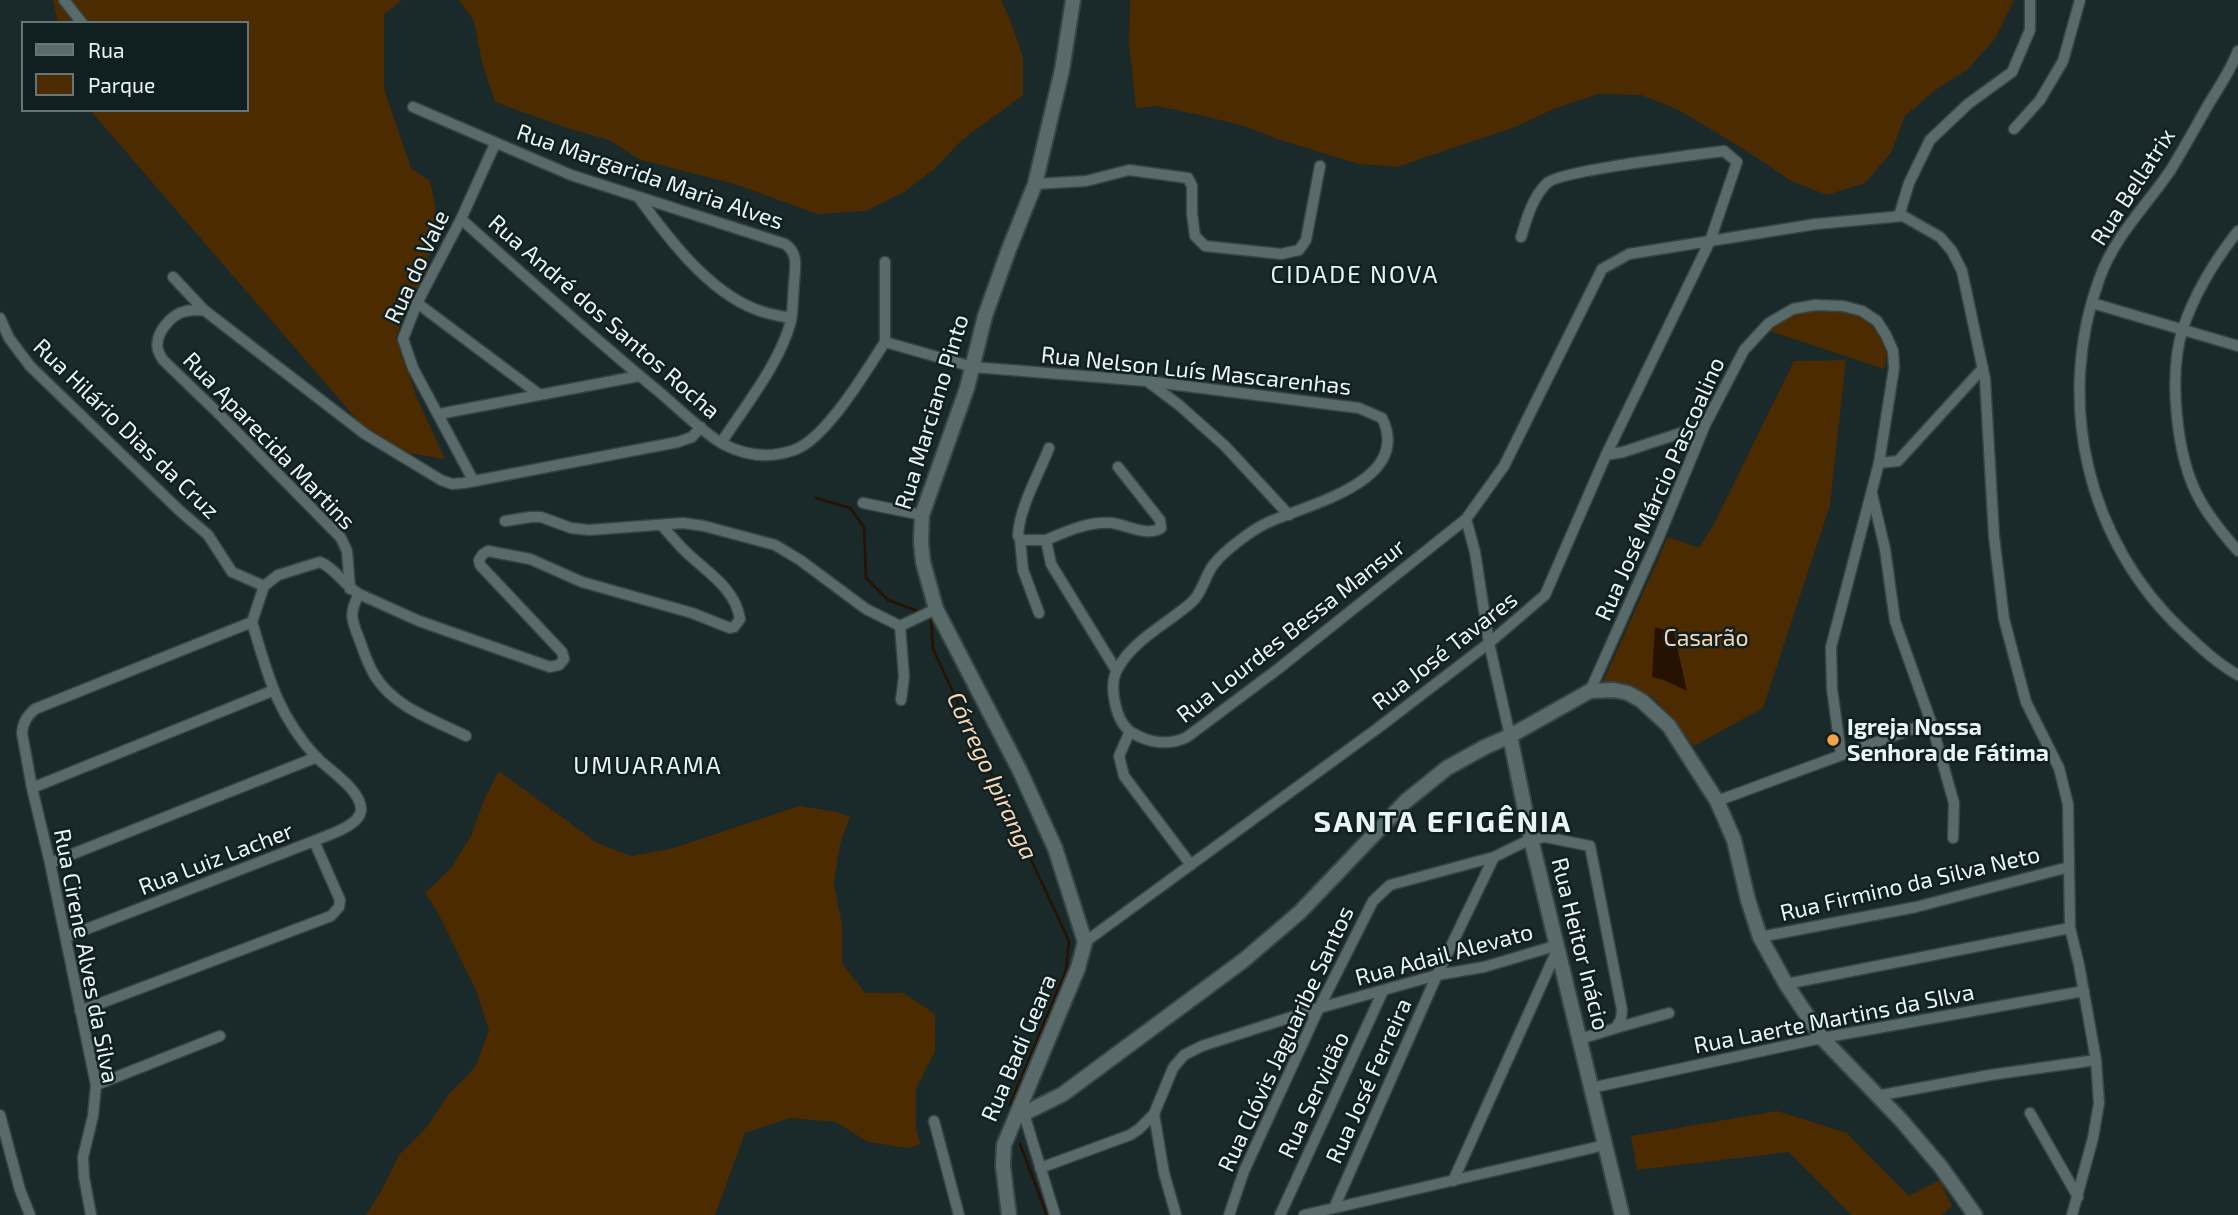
<!DOCTYPE html>
<html>
<head>
<meta charset="utf-8">
<style>
  body { margin:0 }
  #map { position:relative; width:2238px; height:1215px; overflow:hidden; background:#1a2929; font-family:"Exo 2",sans-serif }
  canvas { display:block }
  .legend { position:absolute; left:21px; top:21px; width:228px; height:91px; box-sizing:border-box; background:#102020; border:2px solid #677575; margin:0; padding:9px 12px; list-style:none; font-size:21px; color:#eaf4f4 }
  .legend li { display:flex; align-items:center; gap:14px; height:35px }
  .legend b { width:35px; border:2px solid #677575 }
</style>
</head>
<body>
<div id="map">
<canvas width="2238" height="1215"></canvas>
<ul class="legend">
<li><b style="height:9px;background:#586a69"></b>Rua</li>
<li><b style="height:19px;background:#4c2b00"></b>Parque</li>
</ul>
</div>
<script>
const context = document.querySelector('canvas').getContext('2d');
context.lineJoin = 'round';
function fill(path, color) {
  context.fillStyle = color;
  context.fill(path, 'evenodd');
}
function stroke(path, color, width, dash) {
  context.strokeStyle = color;
  context.lineWidth = width;
  context.lineCap = dash ? 'butt' : 'round';
  context.setLineDash(dash || []);
  context.stroke(path);
}
function label(font, color, halo, rows, align = 'center') {
  context.font = font + ' "Exo 2",sans-serif';
  context.lineWidth = 5;
  context.setLineDash([]);
  context.textBaseline = 'middle';
  context.strokeStyle = halo;
  context.fillStyle = color;
  for (const [text, x, y, turn = 0] of rows) {
    context.save();
    context.translate(x, y);
    context.rotate((+turn || 0) * Math.PI / 180);
    context.textAlign = isNaN(turn) ? turn : align;
    if (halo) context.strokeText(text, 0, 0);
    context.fillText(text, 0, 0);
    context.restore();
  }
}
fill(new Path2D(`
  M53 0H402L384 14V89L411 168 430 181 436 209 425 278 408 303 396 338 417 398 445 459 403 452 365 429 90 110H247V23H58Z
  M459 0H1001L1009 17 1023 57V95L962 140 934 169 904 192 866 211 817 214 738 185 641 160 609 140 567 128 495 102 482 62 474 21Z
  M1130 0H2014L1995 39 1968 69 1934 91 1905 116 1891 153 1865 183 1827 195 1791 181 1750 153 1677 109 1641 95 1598 94 1556 108 1515 127 1397 167 1359 164 1277 139 1241 125 1195 114 1156 106 1136 108 1129 42Z
  M1817 309C1824 309 1832 308 1840 309 1859 312 1885 331 1887 352 1887 357 1885 364 1884 369L1767 330 1792 313Z
  M1846 360 1830 505 1763 708 1694 746 1653 697 1603 682 1668 537 1699 548 1713 526 1794 361Z
  M499 771 597 843 632 856 674 848 799 806 838 812 850 817 840 844 834 884 842 925V963L865 993H903L935 1014V1051L916 1089V1127L920 1144 908 1148 868 1142 836 1122 790 1118 745 1133 715 1215H366L380 1193 399 1155 427 1127 448 1095 476 1066 489 1030 476 990 436 909 425 893 451 868 471 836 484 800Z
  M1777 1111 1847 1133 1909 1196 1940 1180 1952 1206 1942 1215H1851L1789 1152 1637 1170 1631 1136Z`), '#4c2b00');
fill(new Path2D(`
  M1655 627 1674 633 1687 691 1664 680 1652 677Z`), '#271100');
stroke(new Path2D(`
  M816 498 850 508 864 527 866 578 888 600 920 612
  M928 618 931 619 933 649 1069 941 1066 970 1010 1105
  M1020 1144 1047 1215`), '#271100', 2.5);
const street = new Path2D(`
  M64 0 82 23
  M2238 51C2230 72 2218 88 2207 107 2195 128 2183 150 2170 171 2146 206 2115 236 2100 277 2054 401 2087 542 2184 632 2201 648 2218 664 2238 675
  M413 107 571 175 785 244C799 253 795 268 794 283 793 295 793 309 791 321 780 363 745 406 721 443
  M2014 129 2040 100 2063 61 2080 0
  M1035 184 1086 181 1129 170 1188 178 1192 186V214L1195 236 1205 246 1281 254 1299 250 1306 240 1320 166
  M639 198C668 238 708 291 755 309 766 314 779 316 791 318
  M1899 216 1909 183 1930 140 1968 104 2012 72 2030 30V0
  M461 219C526 277 590 335 657 390 675 405 703 433 723 444 746 456 769 459 794 450 826 439 866 371 885 342
  M2238 231C2215 260 2195 293 2183 328 2168 374 2176 458 2200 500 2210 518 2224 535 2238 551
  M885 262V342
  M173 277 204 310 365 434 441 480 452 484 464 483 678 442 692 437 701 427
  M417 303 540 395
  M2092 303 2238 346
  M204 310C198 310 192 310 186 311 171 314 154 334 158 350 159 353 161 357 163 360L218 413 341 538 347 551 350 589
  M0 318 9 338 30 366 180 511 208 535 232 572 264 586
  M885 342 973 367 1146 381 1359 408 1382 418C1413 481 1309 504 1269 522 1253 529 1225 550 1214 564 1205 575 1203 591 1193 601 1169 623 1134 639 1118 668 1108 684 1115 721 1131 732 1148 743 1169 746 1187 737L1278 669 1466 519 1504 466 1602 269 1629 254 1816 224 1903 216 1940 237 1952 251 1962 271 1985 379 1994 536 2004 619 2026 702 2059 768 2068 804 2070 928 2079 965 2096 1060 2099 1103 2093 1138 2072 1215
  M1147 381 1179 405 1225 446 1289 515
  M439 414 639 376
  M1606 455 1623 452 1705 425
  M1879 463 1898 461 1983 368
  M473 480 413 368 403 339 417 303 461 219 495 144
  M1872 494 1885 549 1895 621 1931 722 1954 803 1953 838
  M863 503 922 515
  M1466 519 1475 552 1489 643 1510 736
  M505 521 531 517H541L571 528 589 530 683 523 704 526 775 545 800 560 866 609 900 626 936 609
  M1020 539 1023 570 1039 613
  M1046 540H1022L1018 536C1019 508 1039 474 1049 448
  M359 594C348 614 352 621 360 641 364 653 368 665 375 676 395 708 434 720 466 736
  M252 622 264 586 278 575 320 562C335 568 344 585 359 594L419 621 550 667 559 665 564 659 562 652 480 565 479 560 483 554 488 551 530 559 582 582 692 613 730 628 734 627 740 619C735 587 705 571 684 550 676 542 669 533 661 525
  M900 626 904 677 901 700
  M1116 670 1051 564 1046 540C1067 531 1089 521 1112 523 1127 525 1147 537 1161 528L1160 520 1118 467
  M1590 691 1658 539 1705 425 1744 350 1769 323 1793 309 1815 305 1843 306 1862 311 1877 321 1886 335 1893 351 1894 368 1879 463 1831 647 1832 689 1841 754
  M1130 731 1119 756 1124 776 1191 865
  M32 788 272 691
  M1717 801 1931 722
  M50 863 317 757
  M66 937 314 841C327 835 361 826 361 809 361 790 328 769 316 757 277 714 268 676 252 622
  M1760 937 1916 907 2069 867
  M1085 942 1378 728 1489 643 1545 595 1606 455 1710 241 1737 162 1724 151C1696 155 1561 170 1547 183 1532 198 1527 218 1521 237
  M1786 984 2070 928
  M80 1011 331 916 339 907 340 900 314 841
  M1616 1028 1669 1013
  M96 1085 220 1036
  M1591 1088 1822 1038 2084 991
  M1876 1096 1990 1075 2096 1060
  M2030 1113 2078 1197
  M1024 1114 1055 1215
  M0 1115 20 1190 30 1215
  M934 1121 959 1215
  M1040 1168 1130 1135 1139 1129 1154 1114
  M1453 1181 1558 948
  M1334 1208 1437 975 1494 857
  M91 1215 84 1177 83 1157 93 1116 96 1085 50 863 32 788 22 733C23 722 27 716 35 709L252 622
  M1176 1215 1164 1173 1154 1114 1173 1068 1184 1055 1202 1046 1319 1008 1437 975 1484 967 1558 945
  M1229 1215 1244 1171 1319 1008 1373 901 1390 885 1494 857 1531 839 1545 837 1590 846 1622 1010 1621 1019 1616 1028 1580 1039
  M1280 1215 1383 991
  M1304 1215 1605 1145`);
const secondary = new Path2D(`
  M1510 736 1531 839 1622 1215
  M1015 1118 1063 1094 1244 960 1300 912 1406 801 1447 768 1485 747 1510 736 1590 691 1614 690 1628 693 1642 701 1669 726 1717 801 1734 840 1748 900 1760 937 1786 984 1822 1038 1901 1120 1941 1167 1975 1215
  M1009 1215 1003 1166 1004 1145 1078 968 1085 942 1055 848 1020 771 936 609 923 562 921 542 922 515 967 388 985 316 1009 249 1035 184 1062 70 1073 0`);
stroke(street, '#374444', 13);
stroke(secondary, '#374444', 18);
stroke(street, '#586a69', 10);
stroke(secondary, '#586a69', 14);
for (const [x, y, r, color] of [
  [1833,740,7,"#f5a346"]
]) {
  const dot = new Path2D();
  dot.arc(x, y, r, 0, 2 * Math.PI);
  context.fillStyle = color;
  context.fill(dot);
  stroke(dot, '#102020', 2.5);
}
label('23px', '#eaf4f4', '#102020', [
  ["Rua Margarida Maria Alves",650,177,19],
  ["Rua Bellatrix",2133,187,-57],
  ["Rua do Vale",417,267,-65],
  ["Rua André dos Santos Rocha",604,317,41],
  ["Rua Nelson Luís Mascarenhas",1196,371,6],
  ["Rua Marciano Pinto",932,412,-73],
  ["Rua Hilário Dias da Cruz",126,429,44],
  ["Rua Aparecida Martins",269,441,46],
  ["Rua José Márcio Pascoalino",1660,489,-66],
  ["Rua Lourdes Bessa Mansur",1291,631,-38],
  ["Rua José Tavares",1445,651,-38],
  ["Rua Luiz Lacher",216,859,-21],
  ["Rua Firmino da Silva Neto",1910,884,-13],
  ["Rua Heitor Inácio",1580,944,76],
  ["Rua Adail Alevato",1444,955,-15],
  ["Rua Cirene Alves da Silva",86,956,79],
  ["Rua Laerte Martins da SIlva",1834,1019,-11],
  ["Rua Clóvis Jaguaribe Santos",1286,1039,-65],
  ["Rua Badi Geara",1019,1048,-67],
  ["Rua José Ferreira",1369,1081,-66],
  ["Rua Servidão",1314,1095,-65]
]);
label('23px', '#fad4b0', '#102020', [
  ["Casarão",1706,638]
]);
label('bold 23px', '#eaf4f4', '#102020', [
  ["Igreja Nossa",1847,727],
  ["Senhora de Fátima",1847,753]
], 'left');
context.letterSpacing = '2px';
label('24px', '#eaf4f4', '#102020', [
  ["CIDADE NOVA",1355,275],
  ["UMUARAMA",648,766]
]);
context.letterSpacing = '0px';
label('italic 24px', '#fdd7b3', '#102020', [
  ["Córrego Ipiranga",992,776,65]
]);
context.letterSpacing = '2px';
label('bold 30px', '#eaf4f4', '#102020', [
  ["SANTA EFIGÊNIA",1443,822]
]);
context.letterSpacing = '0px';
</script>
</body>
</html>
